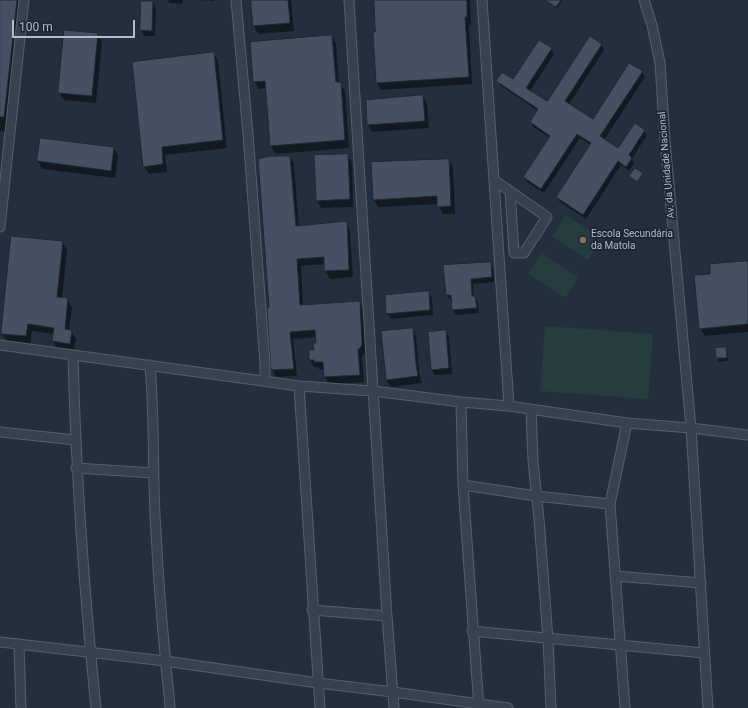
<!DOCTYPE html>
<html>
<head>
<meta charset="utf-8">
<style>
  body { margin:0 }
  #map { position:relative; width:748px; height:708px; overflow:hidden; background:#242f3e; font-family:Roboto,sans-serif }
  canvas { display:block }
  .scale { position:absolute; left:12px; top:20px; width:123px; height:18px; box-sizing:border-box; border:2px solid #b4bcc9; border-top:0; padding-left:5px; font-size:12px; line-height:14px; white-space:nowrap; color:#b4bcc9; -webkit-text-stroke:3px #1d2633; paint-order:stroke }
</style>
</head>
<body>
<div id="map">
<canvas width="748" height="708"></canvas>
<div class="scale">100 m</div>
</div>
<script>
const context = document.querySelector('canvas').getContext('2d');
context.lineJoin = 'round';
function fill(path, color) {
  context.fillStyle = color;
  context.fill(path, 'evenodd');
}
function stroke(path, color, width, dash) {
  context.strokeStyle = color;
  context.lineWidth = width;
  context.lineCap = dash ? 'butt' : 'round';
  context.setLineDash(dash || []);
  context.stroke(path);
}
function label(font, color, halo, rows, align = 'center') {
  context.font = font + ' Roboto,sans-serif';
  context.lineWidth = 4;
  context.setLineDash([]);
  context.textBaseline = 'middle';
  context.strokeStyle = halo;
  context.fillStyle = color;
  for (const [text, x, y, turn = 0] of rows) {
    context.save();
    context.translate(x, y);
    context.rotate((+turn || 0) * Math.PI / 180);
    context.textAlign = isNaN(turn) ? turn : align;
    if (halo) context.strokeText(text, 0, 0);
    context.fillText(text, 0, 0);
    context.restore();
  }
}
fill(new Path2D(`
  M566 215 602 238 588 260 552 236Z
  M542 253 578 277 565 298 528 274Z
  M545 326 653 334 648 399 540 391Z`), '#263c3f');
fill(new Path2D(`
  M0 0H22L8 132 0 131Z
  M168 0H183L182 4 169 3Z
  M199 0H214V1Z
  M252 0H291L294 31 258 34 254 26Z
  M375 0H470L471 25H469L472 84 381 90 377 83Z
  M545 0H563L557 8Z
  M142 2H153L156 8 155 36H144L141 30Z
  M97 34 102 42 96 103 64 100 59 93Z
  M332 36 336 44 339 83 345 91 349 148 276 154 271 146 267 88 259 89 254 81Z
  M590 37 602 45 604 50 569 104 593 120 642 72 645 77 604 140 618 150 644 131 647 135 632 159 634 163 629 171 621 165 586 219 560 202 557 197 591 145 580 138 544 193 527 182 524 177 550 138 533 127 531 122 538 111 500 85 497 81H514L551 49 554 54 530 91 547 103Z
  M213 53 218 60 227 148 165 155 167 172 149 174 144 166Z
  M423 96 427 104 429 128 372 132 368 125 367 101Z
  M41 139 114 148 118 156 115 178 42 169 38 161Z
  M347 155 352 162 353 207 321 208 317 200Z
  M290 157 294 164 299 227 346 222 350 230 353 277 330 279 325 271V264L301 266 303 306 359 302 363 309 366 352 362 357 364 382 329 384 325 377 324 369 320 370 318 367H314L310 360 317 344V337L293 339 297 376 276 377 272 369 271 308Z
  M449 160 453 168 455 214H443L438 204 378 207 374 199Z
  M62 242 67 250 62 299H67L72 307 69 331H71L76 339 74 351 57 349 53 341 54 334 32 331 30 344 6 341 2 334Z
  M748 262V332L705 336 700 328 711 275Z
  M490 263 493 268 494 282 473 284 474 297 478 302 479 313 456 315 453 310 452 300H450L447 295Z
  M428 292 432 298 433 315 391 319 387 313Z
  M412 329 416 336 419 372 422 383 391 387 386 380 382 332Z
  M446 331 449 337 452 374 435 375 432 369Z
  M725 348 727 352 728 361 719 362 717 358 716 349Z`), '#0007');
const building = new Path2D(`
  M0 0H17L4 117H0Z
  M251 0H288L290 23 253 26Z
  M374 0H467V17H465L469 77 376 83 373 32H375Z
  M545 0H561L556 7Z
  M141 1H153L152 31 140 30Z
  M64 30 98 33 92 96 58 93Z
  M332 35 336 82H341L345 140 270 146 265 81 253 82 250 42Z
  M590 36 602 44 565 101 593 119 629 63 643 71 600 136 618 148 635 123 645 130 629 155 632 158 626 167 618 161 583 215 556 197 591 143 577 134 541 189 523 177 550 136 530 122 538 109 496 81 502 72 513 79 539 40 552 48 526 88 547 101Z
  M214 52 223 140 162 147 163 164 143 167 132 62Z
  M423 95 425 121 367 125 366 100Z
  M40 138 114 147 111 171 37 161Z
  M348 154 350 199 316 201 314 155Z
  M271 156H290L296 226 347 221 349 270 324 271V257L297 259 300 305 360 301 362 345 358 350 360 375 324 377 323 362H314V360H309V349L314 350 313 343H316L315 330 290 332 294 369 271 370 267 308 269 307 258 159Z
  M449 159 451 206 437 207V196L373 200 371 162Z
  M635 168 643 173 637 182 629 176Z
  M11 236 63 241 57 297 68 298 65 329 72 330 70 344 52 341 54 328 28 324 26 336 1 334Z
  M748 261V324L699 329 694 275 710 274V264Z
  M491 262 492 277 471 279 472 296H475L477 308 452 310 451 295H446L443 265Z
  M429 291 430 310 386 314 385 295Z
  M413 328 416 364 418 376 386 380 381 331Z
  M446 330 449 368 431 370 428 332Z
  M726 347 727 358H716L715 348Z`);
fill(building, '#455162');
stroke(building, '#1f2835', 1);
const minor = new Path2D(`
  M236 0 248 134 265 364V381
  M349 0 387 616 394 708
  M482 0 509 406
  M644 0 652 25 660 63 665 141 691 428 708 708
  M494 180 547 217 524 253H514L510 191
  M0 227 24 0
  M0 345 299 386 373 391 461 402 509 406 627 423 691 428 748 435
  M73 356C76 473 84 591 96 708
  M150 365C155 420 152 476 156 532 158 573 161 613 165 654 166 672 169 690 170 708
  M299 386 320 708
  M461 402 463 485 479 708
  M531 410 533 461 539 519 548 639 551 708
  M0 432 75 440
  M76 468 153 473
  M463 485 536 496 610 504
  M615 576 701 583
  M312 610 387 616
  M472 631 704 653
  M0 642 165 661 318 683 393 692 508 708
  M19 645 21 708
  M625 708 610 504 627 423`);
stroke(minor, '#565f6c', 11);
stroke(minor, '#38414e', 9);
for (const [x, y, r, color] of [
  [583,240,4,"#8d6e63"]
]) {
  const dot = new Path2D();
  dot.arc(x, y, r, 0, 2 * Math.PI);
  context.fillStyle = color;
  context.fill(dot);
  stroke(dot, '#1d2633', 1.5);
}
label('10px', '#b4bcc9', '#1d2633', [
  ["Av. da Unidade Nacional",667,165,-95]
]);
label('10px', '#b4bcc9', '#1d2633', [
  ["Escola Secundária",591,234],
  ["da Matola",591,246]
], 'left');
</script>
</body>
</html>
